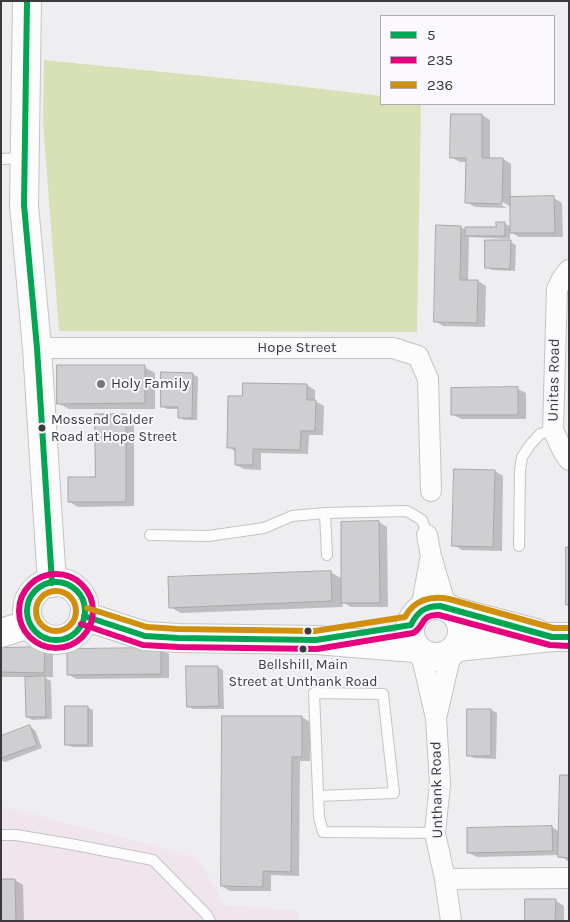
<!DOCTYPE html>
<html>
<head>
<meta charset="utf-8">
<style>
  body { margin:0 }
  #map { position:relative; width:570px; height:922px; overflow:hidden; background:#eeedf0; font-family:Karla,sans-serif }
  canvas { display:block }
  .frame { position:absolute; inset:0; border:2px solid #3a393b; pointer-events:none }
  .legend { position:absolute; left:380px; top:15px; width:175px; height:90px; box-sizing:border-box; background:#fbf9fe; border:1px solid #aeacb0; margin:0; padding:6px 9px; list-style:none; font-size:15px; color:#3a393b }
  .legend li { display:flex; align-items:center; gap:10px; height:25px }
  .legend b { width:25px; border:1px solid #aeacb0 }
</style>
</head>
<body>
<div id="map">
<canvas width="570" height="922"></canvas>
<div class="frame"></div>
<ul class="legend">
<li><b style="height:6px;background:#00a651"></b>5</li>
<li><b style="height:6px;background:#e5007d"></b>235</li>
<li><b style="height:6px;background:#d1900c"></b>236</li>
</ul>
</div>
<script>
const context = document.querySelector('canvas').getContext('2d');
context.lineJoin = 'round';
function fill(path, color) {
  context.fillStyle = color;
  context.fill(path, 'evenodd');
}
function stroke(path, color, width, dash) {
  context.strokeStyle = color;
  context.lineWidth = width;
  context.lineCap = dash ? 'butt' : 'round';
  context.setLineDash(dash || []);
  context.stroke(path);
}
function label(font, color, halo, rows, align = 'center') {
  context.font = font + ' Karla,sans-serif';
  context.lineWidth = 4;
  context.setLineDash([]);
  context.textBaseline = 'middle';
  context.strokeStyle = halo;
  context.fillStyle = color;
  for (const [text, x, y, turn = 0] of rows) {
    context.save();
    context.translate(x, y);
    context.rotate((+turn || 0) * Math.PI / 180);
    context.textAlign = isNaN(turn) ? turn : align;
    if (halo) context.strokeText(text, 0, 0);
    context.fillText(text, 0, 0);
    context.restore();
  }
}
fill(new Path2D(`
  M1 806 198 858 224 905 298 911 299 921H1Z`), '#f0e4ed');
fill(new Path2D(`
  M44 60 263 82 381 96V104H421L417 332 59 331 43 123Z`), '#d8e1b6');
fill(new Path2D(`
  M452 115H482L490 120V159H503L511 164V198H554L562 203 563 237H519L510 232V239L469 237 468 281H478L486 286 485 327 443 326 435 321 461 227 466 230 497 228 504 223 511 227V207L498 199 496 202 507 208 475 207 466 202 467 162H460L451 157Z
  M510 242 516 245 515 271 492 270 486 267Z
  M144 367 155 373V409H69L58 403Z
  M192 374 198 377 197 420H184L179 417V409H167L162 406Z
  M307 385 315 390V401L324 406 323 435H309L308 454 261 453V470L244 469 236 465V452L229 447 244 398Z
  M518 389 526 393V419H461L452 414Z
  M125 416 134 420V506L78 507 70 502 97 478Z
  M456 470 495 471 503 476 502 551 462 550 454 545Z
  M379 522 387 527 388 607H351L342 602 343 607 181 613 170 607 331 572 342 579Z
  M44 648 53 653V677H44L51 681 52 719 32 720 27 717 26 677H1V649Z
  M161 649 169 654V678L76 679 68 674Z
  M218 667 223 670 224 709H193L188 706Z
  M87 707 93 710V747H72L67 744Z
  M469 710H491L497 713 496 759 474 758 468 755Z
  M224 717H302L310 722V761H300L299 876 271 875V891H230L222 886Z
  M30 727 35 730 42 748 5 762 1 760V738Z
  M569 776V862L560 855 477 857 469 853 552 827 560 832Z
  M15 880 23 885 24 921H1Z
  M556 901 564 906V921H526Z`), '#0003');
const building = new Path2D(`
  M451 114H482V158H503L502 204 465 203 466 158H450Z
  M554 196 555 233H510V197Z
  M496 222H505V236H465V227H496Z
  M436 225 461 226 460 280H478L477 323 434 322Z
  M485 240H511L510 269 485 268Z
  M57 365H145V403L57 404Z
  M161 372 193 373 192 418H178V407H161Z
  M243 383 307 384V400H316L315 431H301L300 450 253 449V465H235V448H227L228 396H242Z
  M518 387V415H451V388Z
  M95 414H126V502H68V477H95Z
  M454 469 495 470 493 547 452 546Z
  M379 521 380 603H341V522Z
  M566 547H569V605H566Z
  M331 571 332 601 169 608 168 577Z
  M45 647 44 673 1 672V648Z
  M161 648V674L67 675V649Z
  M186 666H218L219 706 187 707Z
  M45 676 46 717H26L25 677Z
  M65 706H88V745H65Z
  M467 709H491V756H467Z
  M222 716H302V757H292L291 872 263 871V887L221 886Z
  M30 725 37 745 1 758V736Z
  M560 775H569V858L558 857Z
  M552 826 553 851 467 853V828Z
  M1 879H15L16 921H1Z
  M525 899H556L555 921H525Z`);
fill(building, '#cfced1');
stroke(building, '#a8a7a9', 1);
const service = new Path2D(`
  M1 159 23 158
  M325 513 327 555
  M150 535 208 536 264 528 292 516 325 513 407 511 422 520 427 535
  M519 546 520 470 522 457 530 445 540 434 553 430
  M318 796 394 793 383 694 314 693 319 817 323 832 435 833
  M1 835H16L70 844 153 860 206 914 210 921`);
const minor = new Path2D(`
  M569 270 562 279 557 289 553 430 563 451 569 460
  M37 348H393L418 356 428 379 431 491
  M427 535 431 556 446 607
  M421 610 430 560
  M421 653 436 718 440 784 435 833 445 879 451 921
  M437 714 451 653
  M445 879 569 878`);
const secondary = new Path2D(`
  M27 1 24 205 37 348 52 583`);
const primary = new Path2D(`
  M27 611a29 29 0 1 1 58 0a29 29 0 1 1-58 0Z
  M410 631a26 26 0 1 1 52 0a26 26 0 1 1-52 0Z
  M453 611 536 633
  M84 616 145 636 178 638 316 640 415 648
  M1 633 30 624
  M457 647 552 637H569`);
stroke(service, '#c4c3c5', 12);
stroke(minor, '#c4c3c5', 22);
stroke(secondary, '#c4c3c5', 30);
stroke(primary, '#c4c3c5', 30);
stroke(service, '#fcfcfd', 10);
stroke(minor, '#fcfcfd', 20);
stroke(secondary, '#fcfcfd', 28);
stroke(primary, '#fcfcfd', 28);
stroke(new Path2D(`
  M27 1 24 205 37 348 52 583
  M27 611a29 29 0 1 1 58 0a29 29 0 1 1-58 0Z
  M84 616 145 636 178 638 316 640 411 625C417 612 425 606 440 606L552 637H569`), '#00a651', 6);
stroke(new Path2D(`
  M19 611a37 37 0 1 1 74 0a37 37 0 1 1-74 0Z
  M81 624 143 645 178 647 317 649 413 633C425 627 420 614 439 615L550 645 569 646`), '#e5007d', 6);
stroke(new Path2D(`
  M36 611a20 20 0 1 1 40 0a20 20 0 1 1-40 0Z
  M87 608 147 627 178 629 315 631 405 617C414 600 431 595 449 599L553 628H569`), '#d1900c', 6);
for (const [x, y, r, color] of [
  [101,384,5,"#79787a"],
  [42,428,4.5,"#3a393b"],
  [308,631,4.5,"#3a393b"],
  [303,649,4.5,"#3a393b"]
]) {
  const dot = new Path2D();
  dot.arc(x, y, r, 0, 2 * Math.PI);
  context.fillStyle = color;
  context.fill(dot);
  stroke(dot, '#fbf9fe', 2);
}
label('14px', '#3a393b', '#fbf9fe', [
  ["Mossend Calder",51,420],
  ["Road at Hope Street",51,437],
  ["Bellshill, Main",303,665,"center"],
  ["Street at Unthank Road",303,682,"center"]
], 'left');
label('15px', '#3a393b', '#fbf9fe', [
  ["Hope Street",297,348],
  ["Unitas Road",554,380,-89],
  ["Unthank Road",437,790,-91]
]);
label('15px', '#3a393b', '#fbf9fe', [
  ["Holy Family",111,384]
], 'left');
</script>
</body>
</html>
